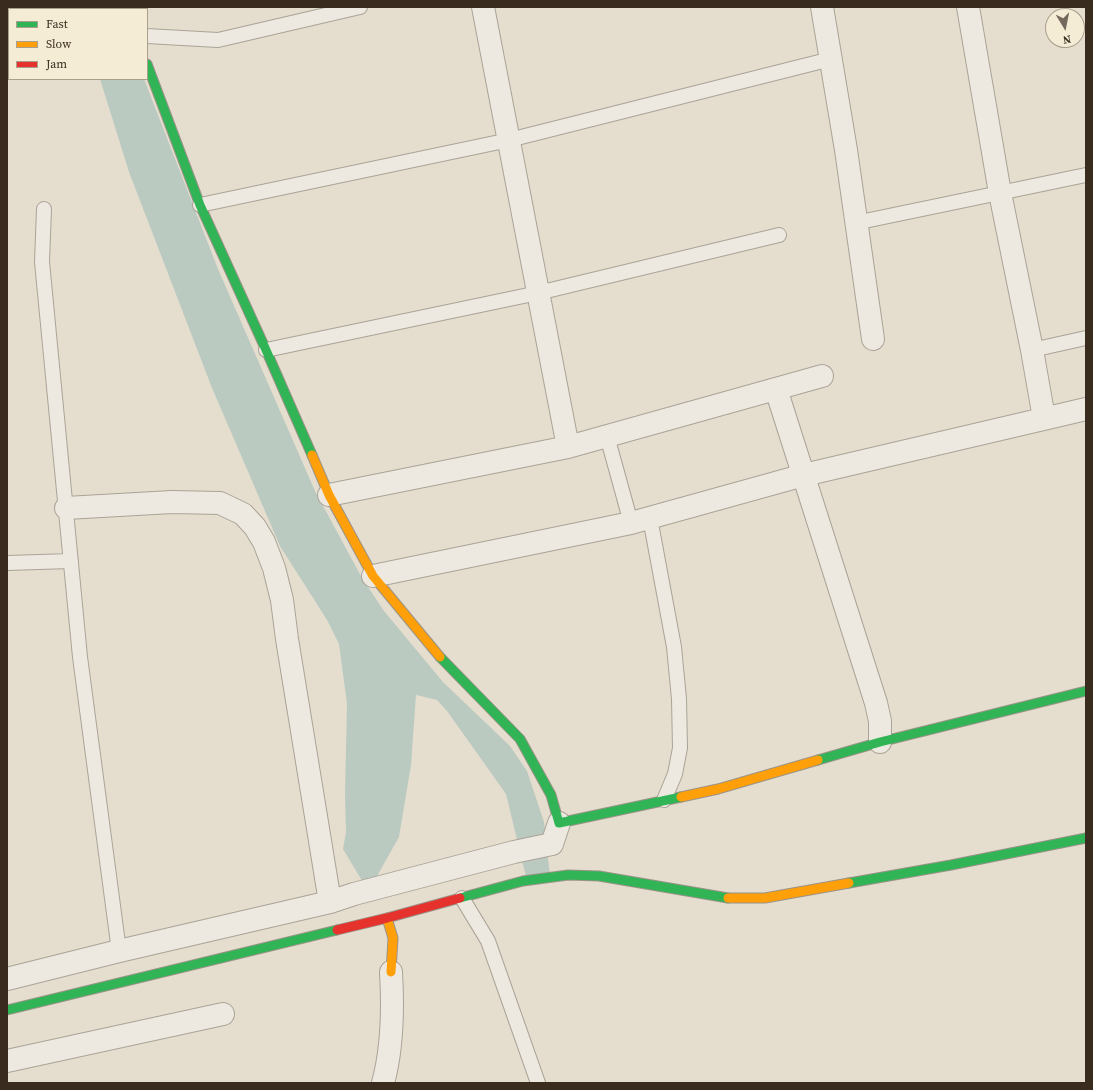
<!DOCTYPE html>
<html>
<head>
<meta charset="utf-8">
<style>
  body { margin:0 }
  #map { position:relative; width:1093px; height:1090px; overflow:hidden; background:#e5decf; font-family:"Source Serif 4",serif }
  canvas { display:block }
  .frame { position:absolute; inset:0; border:8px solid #392c1f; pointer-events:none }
  .legend { position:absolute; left:8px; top:8px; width:140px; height:72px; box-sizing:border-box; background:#f5ecd5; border:1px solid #aa9f8c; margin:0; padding:5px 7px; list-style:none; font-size:12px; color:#392c1f }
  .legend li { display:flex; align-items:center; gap:8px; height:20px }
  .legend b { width:20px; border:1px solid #aa9f8c }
  .north { position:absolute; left:1045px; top:8px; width:40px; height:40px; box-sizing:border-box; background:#f5ecd5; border:1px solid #aa9f8c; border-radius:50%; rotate:170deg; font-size:11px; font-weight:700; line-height:16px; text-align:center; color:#392c1f }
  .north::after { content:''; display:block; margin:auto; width:14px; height:18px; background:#756a5d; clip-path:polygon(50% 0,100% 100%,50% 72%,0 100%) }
</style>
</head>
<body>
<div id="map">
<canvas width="1093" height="1090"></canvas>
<div class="frame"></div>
<ul class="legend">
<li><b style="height:5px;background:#30b455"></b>Fast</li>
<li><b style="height:5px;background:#ff9f0a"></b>Slow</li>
<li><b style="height:5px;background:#e5322d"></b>Jam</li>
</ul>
<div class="north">N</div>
</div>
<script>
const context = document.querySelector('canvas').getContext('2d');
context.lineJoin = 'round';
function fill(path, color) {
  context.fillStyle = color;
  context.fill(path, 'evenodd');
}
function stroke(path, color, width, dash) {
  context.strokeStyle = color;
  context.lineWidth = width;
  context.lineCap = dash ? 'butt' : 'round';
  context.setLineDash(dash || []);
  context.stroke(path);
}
fill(new Path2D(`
  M77 7H122L123 9H78Z
  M100 79H144L218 269 315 491 362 578 384 611 443 682 510 746 527 771 544 822 550 876 526 877 506 794 447 711 437 700 416 695 411 765 399 837 376 878 364 884 343 849 346 832 345 794 347 704 339 644 327 620 280 546 212 388 129 172Z`), '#bacac0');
const lane = new Path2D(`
  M147 36 218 40 360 7
  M200 205 509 140 831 59
  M44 209 42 262 80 657 119 951
  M855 223 1086 175
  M266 350 538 293 779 235
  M1032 350 1086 338
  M607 436 631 523
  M650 518 674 647 679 699 680 748 675 774 664 800
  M7 563 71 561
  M462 898 488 941 538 1083`);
const street = new Path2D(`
  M130 7V9
  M483 7 568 447
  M822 7 846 150 873 339
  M968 7 1000 193 1032 350 1044 418
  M776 389 876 703 880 721V742
  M329 495 568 447 822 376
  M66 508 172 502 220 503 243 514 255 527 264 542 274 568 282 600 287 639 330 902
  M373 576 631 523 804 475 1086 409
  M7 979 119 951 330 902 354 894 514 852 552 844 559 823
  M7 1061 223 1014
  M383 1083C392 1050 393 1006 391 972`);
const fast = new Path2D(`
  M147 64 200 205 266 350 312 455
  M440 657 520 739 551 795 559 823 681 797
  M818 760 880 742 1086 691
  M849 883 951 865 1086 838
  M460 898 523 881 568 875 599 876 728 898
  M7 1010 337 930`);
const slow = new Path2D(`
  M312 455 329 495 373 576 440 657
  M681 797 718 789 818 760
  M728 898H765L849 883
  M387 918 393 938 391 972`);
const jam = new Path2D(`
  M337 930 387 918 460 898`);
stroke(lane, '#aaa397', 16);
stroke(street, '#aaa397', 24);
stroke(fast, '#9a9388', 11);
stroke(slow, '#9a9388', 11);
stroke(jam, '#9a9388', 11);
stroke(lane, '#ede9e0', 14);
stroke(street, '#ede9e0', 22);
stroke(fast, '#30b455', 9);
stroke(slow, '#ff9f0a', 9);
stroke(jam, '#e5322d', 9);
</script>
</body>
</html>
